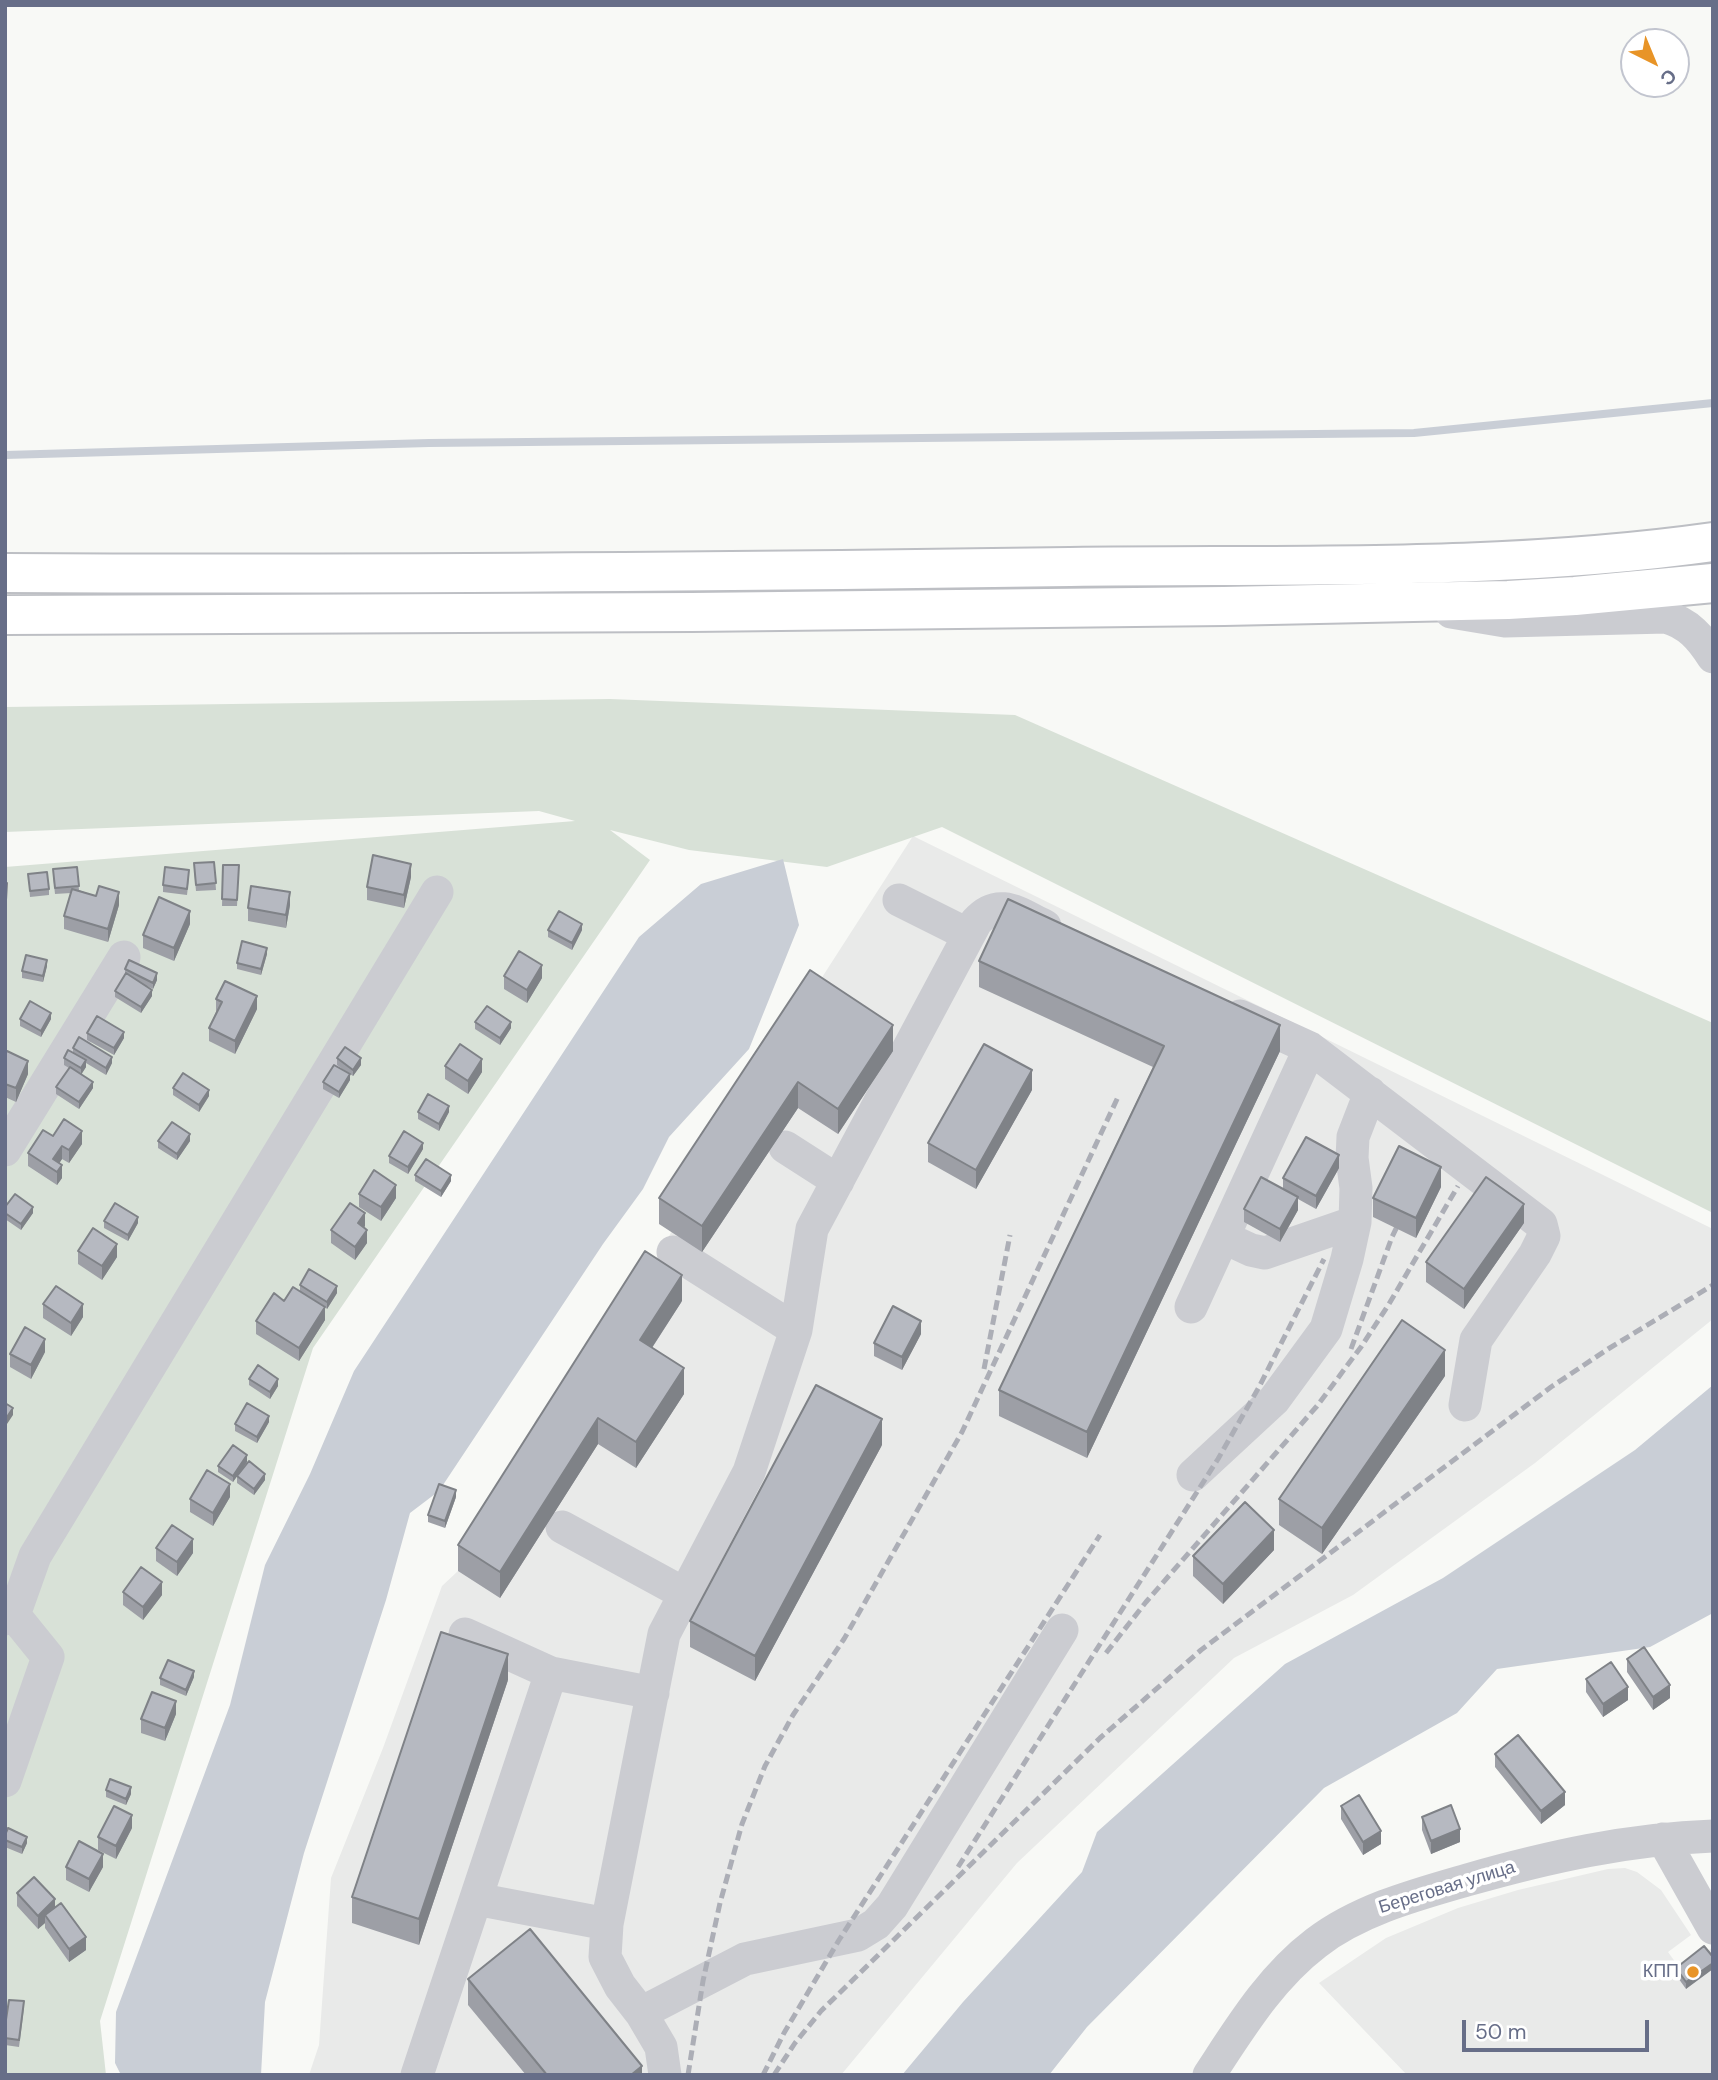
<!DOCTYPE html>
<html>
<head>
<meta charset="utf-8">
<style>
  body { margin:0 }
  #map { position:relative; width:1718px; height:2080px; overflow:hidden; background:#f8f9f6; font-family:"DM Sans",sans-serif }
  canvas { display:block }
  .frame { position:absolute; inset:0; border:7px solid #676e88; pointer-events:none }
  .north { position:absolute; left:1620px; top:28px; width:70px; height:70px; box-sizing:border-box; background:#fff; border:2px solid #c2c5cf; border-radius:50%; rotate:137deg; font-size:19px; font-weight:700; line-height:28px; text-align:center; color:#676e88 }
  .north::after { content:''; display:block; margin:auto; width:24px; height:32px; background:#e89427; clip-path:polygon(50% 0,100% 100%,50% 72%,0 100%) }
  .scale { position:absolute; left:1462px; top:2020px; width:187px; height:32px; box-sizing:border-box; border:4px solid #676e88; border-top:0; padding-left:9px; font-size:21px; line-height:24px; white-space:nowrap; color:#676e88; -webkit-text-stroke:5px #fff; paint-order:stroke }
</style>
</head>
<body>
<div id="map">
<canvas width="1718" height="2080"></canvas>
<div class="frame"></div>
<div class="north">С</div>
<div class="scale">50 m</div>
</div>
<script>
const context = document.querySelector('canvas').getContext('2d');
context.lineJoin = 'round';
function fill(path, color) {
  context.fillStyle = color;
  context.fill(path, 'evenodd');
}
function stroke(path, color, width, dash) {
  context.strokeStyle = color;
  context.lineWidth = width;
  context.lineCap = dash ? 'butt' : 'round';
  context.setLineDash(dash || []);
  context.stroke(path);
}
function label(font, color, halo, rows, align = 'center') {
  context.font = font + ' "DM Sans",sans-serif';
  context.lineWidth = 7;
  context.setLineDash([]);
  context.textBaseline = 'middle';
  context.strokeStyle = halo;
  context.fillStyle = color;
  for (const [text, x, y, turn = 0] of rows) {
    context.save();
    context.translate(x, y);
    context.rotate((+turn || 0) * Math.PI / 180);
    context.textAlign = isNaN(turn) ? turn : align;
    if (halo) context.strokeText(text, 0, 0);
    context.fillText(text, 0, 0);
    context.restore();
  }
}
fill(new Path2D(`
  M913 836 1713 1229V1319L1535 1463 1353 1595 1234 1658 1017 1863 841 2075H309L319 2045 331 1878 383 1748 442 1586 458 1571 537 1418 578 1382 645 1277 810 996Z
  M1625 1868 1637 1872 1661 1890 1691 1935 1668 1952 1681 1970 1713 1947V2075H1407L1319 1983 1386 1938 1458 1908 1518 1890 1608 1869Z`), '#e9eae9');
fill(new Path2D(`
  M610 699 1015 715 1713 1023V1213L942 827 827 867 689 850 610 830 650 860 313 1348 100 2021 106 2075H5V867L575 821 539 811 5 832V707Z`), '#d8e1d7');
fill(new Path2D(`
  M783 859 799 925 749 1049 669 1137 643 1189 603 1244 439 1491 410 1513 386 1600 304 1853 265 2002 261 2075H121L115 2063 116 2012 230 1705 265 1565 310 1474 354 1371 639 937 701 884Z
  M1713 1385V1613L1650 1647 1497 1669 1457 1713 1324 1788 1087 2027 1049 2075H902L963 2002 1082 1872 1097 1832 1285 1664 1443 1578 1635 1450Z`), '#c9ced6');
stroke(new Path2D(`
  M5 455 429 443 1414 433 1713 403`), '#c9ced6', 8);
const major = new Path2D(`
  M5 573C360 575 715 572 1070 567 1284 564 1500 572 1713 542
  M5 615 692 612 1224 606 1508 600 1575 596 1713 583`);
stroke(major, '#bdbfc4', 42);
stroke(new Path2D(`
  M1451 612 1505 621 1666 617C1688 623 1701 638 1713 657
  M899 900 969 935
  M1240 1016 1310 1048 1541 1224 1544 1236 1535 1254 1476 1340 1465 1405
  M785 1147 838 1181
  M5 1150 124 957
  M1223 1237 1251 1250 1265 1253 1355 1222
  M673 1252 796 1330
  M1191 1307 1310 1048
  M1193 1475 1274 1400 1326 1329 1347 1259 1355 1222 1356 1188 1352 1158 1353 1137 1370 1093
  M562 1527 685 1594
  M5 1619 14 1615 35 1556 437 892
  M465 1634 551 1673 653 1693
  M5 1781 48 1657 14 1615
  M1663 1839 1713 1928
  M476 1899 607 1924
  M641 2013 745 1959 858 1935 876 1924 892 1906 1062 1630
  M417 2075 551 1673
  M665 2075 661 2047 641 2013 620 1986 605 1957 607 1924 664 1634 749 1472 796 1330 812 1229 976 922C999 896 1019 914 1045 926
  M1209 2075C1240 2028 1270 1978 1316 1943 1359 1910 1415 1895 1467 1880 1548 1857 1628 1839 1713 1836`), '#cbccd1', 33);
stroke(major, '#fff', 38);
stroke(new Path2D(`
  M1351 1349 1392 1237 1404 1212
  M984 1369 1010 1235
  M1106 1653 1146 1602 1317 1406 1361 1347 1389 1304 1458 1186
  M958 1867 1218 1459 1259 1387 1324 1259
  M688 2075 703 1981 720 1903 742 1824 765 1766 793 1715 844 1639 962 1432 1118 1097
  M763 2075 784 2033 839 1940 1100 1535
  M774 2075 795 2043 821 2011 1100 1738 1201 1650 1551 1387 1608 1349 1713 1285`), '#acaeb6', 5, [10, 5]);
fill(new Path2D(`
  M214 862 216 890 196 891 194 869Z
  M223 865H239L237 906H222Z
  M77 867 79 890 119 905 108 942 64 929V916L71 893 55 894 53 875Z
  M28 874 49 889V895L30 897Z
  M189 877 187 895 163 892V885Z
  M411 877 404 908 367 900V887Z
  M290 905 286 928 248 921V908Z
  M190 924 174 961 143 948V935Z
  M548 930H582L572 950 548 937Z
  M267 954 261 975 237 969V963Z
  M979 961 1280 1051 1087 1458 999 1416V1390L1153 1067 979 987Z
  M47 966 43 982 22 978V971Z
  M125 969 157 980 153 989 147 986 152 996 141 1013 115 997V991L125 975Z
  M810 970 893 1051 838 1134 798 1108 702 1252 659 1224V1198Z
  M504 976 542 978 527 1003 504 989Z
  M216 999 257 1009 235 1054 209 1041V1028L216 1012Z
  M20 1019H51L41 1037 20 1026Z
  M475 1022 511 1028 500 1045 475 1029Z
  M87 1033 124 1038 114 1055 87 1040Z
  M73 1048 112 1063 106 1075 86 1063V1067L81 1074 93 1088 79 1109 56 1094V1087L69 1068 64 1065V1058L73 1053Z
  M5 1054 28 1074 16 1102 5 1097Z
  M337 1058 361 1065 353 1076 350 1074V1080L339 1098 323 1089V1082L348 1073 337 1065Z
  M445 1066 482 1072 468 1094 445 1079Z
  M173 1088 209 1096 199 1112 173 1095Z
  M1032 1090 976 1189 928 1162V1143Z
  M418 1112H449L439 1131 418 1119Z
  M53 1136 82 1144 69 1163 62 1159 59 1163 62 1178 57 1185 28 1166V1153Z
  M158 1141H190L177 1160 158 1148Z
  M423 1149 408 1174 389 1163V1156Z
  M1339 1168 1316 1209 1298 1199V1210L1280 1242 1244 1222V1209L1283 1189V1178Z
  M415 1175 451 1181 441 1197 415 1181Z
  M1441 1187 1416 1238 1373 1217V1198Z
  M359 1194 396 1198 381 1221 359 1207Z
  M5 1207 33 1213 21 1230 5 1219Z
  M104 1221 138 1223 128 1241 104 1228Z
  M1524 1223 1464 1309 1426 1282V1262Z
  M365 1226 364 1227 367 1243 355 1260 331 1243V1230Z
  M78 1251 117 1257 102 1280 78 1264Z
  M300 1285 337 1293 327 1309 325 1307V1320L299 1361 256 1334V1321L300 1291Z
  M682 1301 652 1348 684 1394 636 1468 598 1444 500 1598 458 1571V1545Z
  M43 1304 83 1317 71 1336 43 1318Z
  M921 1334 902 1370 874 1356V1343Z
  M45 1352 31 1379 10 1367V1354Z
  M1445 1376 1322 1554 1279 1525V1499Z
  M249 1379 278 1386 270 1399 249 1385Z
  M269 1422 257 1443 235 1431V1424Z
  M882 1445 755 1681 690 1647V1621Z
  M247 1462 233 1482 218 1472V1466Z
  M237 1476 265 1480 254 1495 237 1483Z
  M230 1497 213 1526 190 1512V1499Z
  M456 1497 445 1528 428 1522V1515Z
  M156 1548 193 1553 177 1576 156 1561Z
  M1274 1550 1223 1604 1193 1576V1556Z
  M123 1592 162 1595 143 1620 123 1605Z
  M1627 1659 1670 1698 1653 1710 1627 1672Z
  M194 1677 186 1696 160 1685V1678Z
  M1586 1679 1628 1700 1603 1717 1586 1692Z
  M508 1680 419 1945 352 1923V1897Z
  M176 1714 165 1741 141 1733V1719Z
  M1495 1754 1565 1805 1541 1824 1495 1767Z
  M106 1790 131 1794 126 1805 106 1797Z
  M1341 1806 1381 1844 1363 1855 1341 1819Z
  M1422 1817 1460 1842 1431 1854 1422 1830Z
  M132 1828 116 1859 98 1850V1837Z
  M5 1835 27 1843 22 1854 5 1847Z
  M66 1867H103L89 1892 66 1880Z
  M17 1893 55 1907 86 1950 69 1962 45 1928V1923L38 1929 17 1906Z
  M1704 1946 1686 1989 1676 1975V1968Z
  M468 1979 642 2075H526L468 2005Z
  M24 2008 19 2047 5 2045V2026Z`), '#9d9fa6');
fill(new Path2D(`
  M411 864V877L404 908V895Z
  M119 892V905L108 942V929Z
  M290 892V905L286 928V915Z
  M190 911V924L174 961V948Z
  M582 924V930L572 950V943Z
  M267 948V954L261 975V969Z
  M47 960V966L43 982V976Z
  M542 965V978L527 1003V990Z
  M157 973V980L153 989V983Z
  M152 990V996L141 1013V1007Z
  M257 996V1009L235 1054V1041Z
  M51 1013V1019L41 1037V1031Z
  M511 1022V1028L500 1045V1038Z
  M893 1025V1051L838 1134V1109Z
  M1280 1025V1051L1087 1458V1432Z
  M124 1032V1038L114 1055V1048Z
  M112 1057V1063L106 1075V1068Z
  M361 1058V1065L353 1076V1070Z
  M482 1059V1072L468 1094V1081Z
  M86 1060V1067L81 1075V1068Z
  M28 1061V1074L16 1102V1088Z
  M1032 1070V1090L976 1189V1170Z
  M350 1074V1080L339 1098V1092Z
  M93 1082V1088L79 1109V1102Z
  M798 1082V1108L702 1252V1226Z
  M209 1090V1096L199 1112V1105Z
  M449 1106V1112L439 1131V1124Z
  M82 1131V1144L69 1163V1150Z
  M190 1134V1141L177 1160V1154Z
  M423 1143V1149L408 1174V1167Z
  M62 1146V1159L55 1170 53 1159Z
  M1339 1155V1168L1316 1209V1196Z
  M62 1165V1178L57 1185V1172Z
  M1441 1167V1187L1416 1238V1218Z
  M451 1175V1181L441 1197V1191Z
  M396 1185V1198L381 1221V1207Z
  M1298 1197V1210L1280 1242V1229Z
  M1524 1204V1223L1464 1309V1289Z
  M33 1207V1213L21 1230V1224Z
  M365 1213V1226L358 1236V1223Z
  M138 1217V1223L128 1241V1235Z
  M367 1230V1243L355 1260V1247Z
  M117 1244V1257L102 1280V1266Z
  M682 1275V1301L640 1366V1340Z
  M337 1286V1293L327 1309V1302Z
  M83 1304V1317L71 1336V1323Z
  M325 1307V1320L299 1361V1348Z
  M921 1321V1334L902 1370V1357Z
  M45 1339V1352L31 1379V1365Z
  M1445 1350V1376L1322 1554V1528Z
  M684 1368V1394L636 1468V1442Z
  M278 1379V1386L270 1399V1392Z
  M13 1408V1415L5 1427V1420Z
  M269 1416V1422L257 1443V1437Z
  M598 1418V1444L500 1598V1572Z
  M882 1419V1445L755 1681V1656Z
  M247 1455V1462L233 1482V1476Z
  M265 1474V1480L254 1495V1489Z
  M230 1484V1497L213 1526V1513Z
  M456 1490V1497L445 1528V1521Z
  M1274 1530V1550L1223 1604V1584Z
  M193 1539V1553L177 1576V1562Z
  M162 1582V1595L143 1620V1607Z
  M508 1654V1680L419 1945V1919Z
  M194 1671V1677L186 1696V1690Z
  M1670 1685V1698L1653 1710V1697Z
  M1628 1687V1700L1603 1717V1704Z
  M176 1701V1714L165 1741V1728Z
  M131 1787V1794L126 1805V1799Z
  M1565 1792V1805L1541 1824V1811Z
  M132 1815V1828L116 1859V1846Z
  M1460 1829V1842L1431 1854V1841Z
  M1381 1831V1844L1363 1855V1842Z
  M27 1837V1843L22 1854V1847Z
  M103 1854V1867L89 1892V1879Z
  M55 1899V1913L45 1915V1923L38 1929V1916Z
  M86 1937V1950L69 1962V1949Z
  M1713 1963V1969L1686 1989V1982Z
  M642 2066V2075H631Z`), '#7f8287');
const building = new Path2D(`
  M373 855 411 864 404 895 367 887Z
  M214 862 216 883 196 885 194 863Z
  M223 865H239L237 900 222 899Z
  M77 867 79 886 55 888 53 869Z
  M165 867 189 870 187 889 163 885Z
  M47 872 49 889 30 891 28 874Z
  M5 883H7L6 900H5Z
  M99 886 119 892 108 929 64 916 72 889 96 896Z
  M251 886 290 892 286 915 248 908Z
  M159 897 190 911 174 948 143 935Z
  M1008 899 1280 1025 1087 1432 999 1390 1164 1046 979 961Z
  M559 911 582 924 572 943 548 930Z
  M242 941 267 948 261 969 237 963Z
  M519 951 542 965 527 990 504 976Z
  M26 955 47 960 43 976 22 971Z
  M129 960 157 973 153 983 125 969Z
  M810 970 893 1025 838 1109 798 1082 702 1226 659 1198Z
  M126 973 152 990 141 1007 115 991Z
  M225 981 257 996 235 1041 209 1028 222 1002 216 999Z
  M30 1001 51 1013 41 1031 20 1019Z
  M487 1006 511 1022 500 1038 475 1022Z
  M97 1016 124 1032 114 1048 87 1033Z
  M79 1037 112 1057 106 1068 73 1048Z
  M460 1044 482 1059 468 1081 445 1066Z
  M984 1044 1032 1070 976 1170 928 1143Z
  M345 1047 361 1058 353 1070 337 1058Z
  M68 1050 86 1060 81 1068 64 1058Z
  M7 1051 28 1061 16 1088 5 1084V1054Z
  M334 1065 350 1074 339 1092 323 1082Z
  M70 1067 93 1082 79 1102 56 1087Z
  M183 1073 209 1090 199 1105 173 1088Z
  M428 1094 449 1106 439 1124 418 1112Z
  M64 1119 82 1131 69 1150 62 1146 53 1159 62 1165 57 1172 28 1153 43 1130 53 1136Z
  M172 1122 190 1134 177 1154 158 1141Z
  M404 1131 423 1143 408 1167 389 1156Z
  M1306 1137 1339 1155 1316 1196 1283 1178Z
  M1399 1146 1441 1167 1416 1218 1373 1198Z
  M426 1159 451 1175 441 1191 415 1175Z
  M374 1170 396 1185 381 1207 359 1194Z
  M1261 1177 1298 1197 1280 1229 1244 1209Z
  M1486 1177 1524 1204 1464 1289 1426 1262Z
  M15 1194 33 1207 21 1224 5 1213V1207Z
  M115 1203 138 1217 128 1235 104 1221Z
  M350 1203 365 1213 358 1223 367 1230 355 1247 331 1230Z
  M93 1228 117 1244 102 1266 78 1251Z
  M645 1251 682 1275 640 1340 684 1368 636 1442 598 1418 500 1572 458 1545Z
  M309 1269 337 1286 327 1302 300 1285Z
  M56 1286 83 1304 71 1323 43 1304Z
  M293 1287 325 1307 299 1348 256 1321 274 1293 284 1301Z
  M893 1306 921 1321 902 1357 874 1343Z
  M1402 1320 1445 1350 1322 1528 1279 1499Z
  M25 1327 45 1339 31 1365 10 1354Z
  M258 1365 278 1379 270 1392 249 1379Z
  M816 1385 882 1419 755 1656 690 1621Z
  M5 1403 13 1408 5 1420Z
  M247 1403 269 1416 257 1437 235 1424Z
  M233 1445 247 1455 233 1476 218 1466Z
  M249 1461 265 1474 254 1489 237 1476Z
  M207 1470 230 1484 213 1513 190 1499Z
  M439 1484 456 1490 445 1521 428 1515Z
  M1245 1502 1274 1530 1223 1584 1193 1556Z
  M172 1525 193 1539 177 1562 156 1548Z
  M141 1567 162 1582 143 1607 123 1592Z
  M441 1632 508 1654 419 1919 352 1897Z
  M1644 1647 1670 1685 1653 1697 1627 1659Z
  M168 1660 194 1671 186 1690 160 1678Z
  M1611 1662 1628 1687 1603 1704 1586 1679Z
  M152 1692 176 1701 165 1728 141 1719Z
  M1518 1735 1565 1792 1541 1811 1495 1754Z
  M110 1779 131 1787 126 1799 106 1790Z
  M1359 1795 1381 1831 1363 1842 1341 1806Z
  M1451 1805 1460 1829 1431 1841 1422 1817Z
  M114 1806 132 1815 116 1846 98 1837Z
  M8 1828 27 1837 22 1847 5 1840V1835Z
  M79 1841 103 1854 89 1879 66 1867Z
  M34 1877 55 1899 38 1916 17 1893Z
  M61 1903 86 1937 69 1949 45 1915Z
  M530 1929 642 2066 631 2075H547L468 1979Z
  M1704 1946 1713 1957V1963L1686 1982 1676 1968Z
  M9 2000 24 2001 19 2040 5 2038V2026Z`);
fill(building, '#b6b9c1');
stroke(building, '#7f8287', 2);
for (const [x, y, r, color] of [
  [1693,1972,7,"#e89427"]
]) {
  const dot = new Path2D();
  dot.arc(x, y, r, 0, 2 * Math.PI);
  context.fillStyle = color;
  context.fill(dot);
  stroke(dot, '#fff', 2.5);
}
label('18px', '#676e88', '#fff', [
  ["Береговая улица",1447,1888,-17]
]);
label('18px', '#676e88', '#fff', [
  ["КПП",1679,1972]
], 'right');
</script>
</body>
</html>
